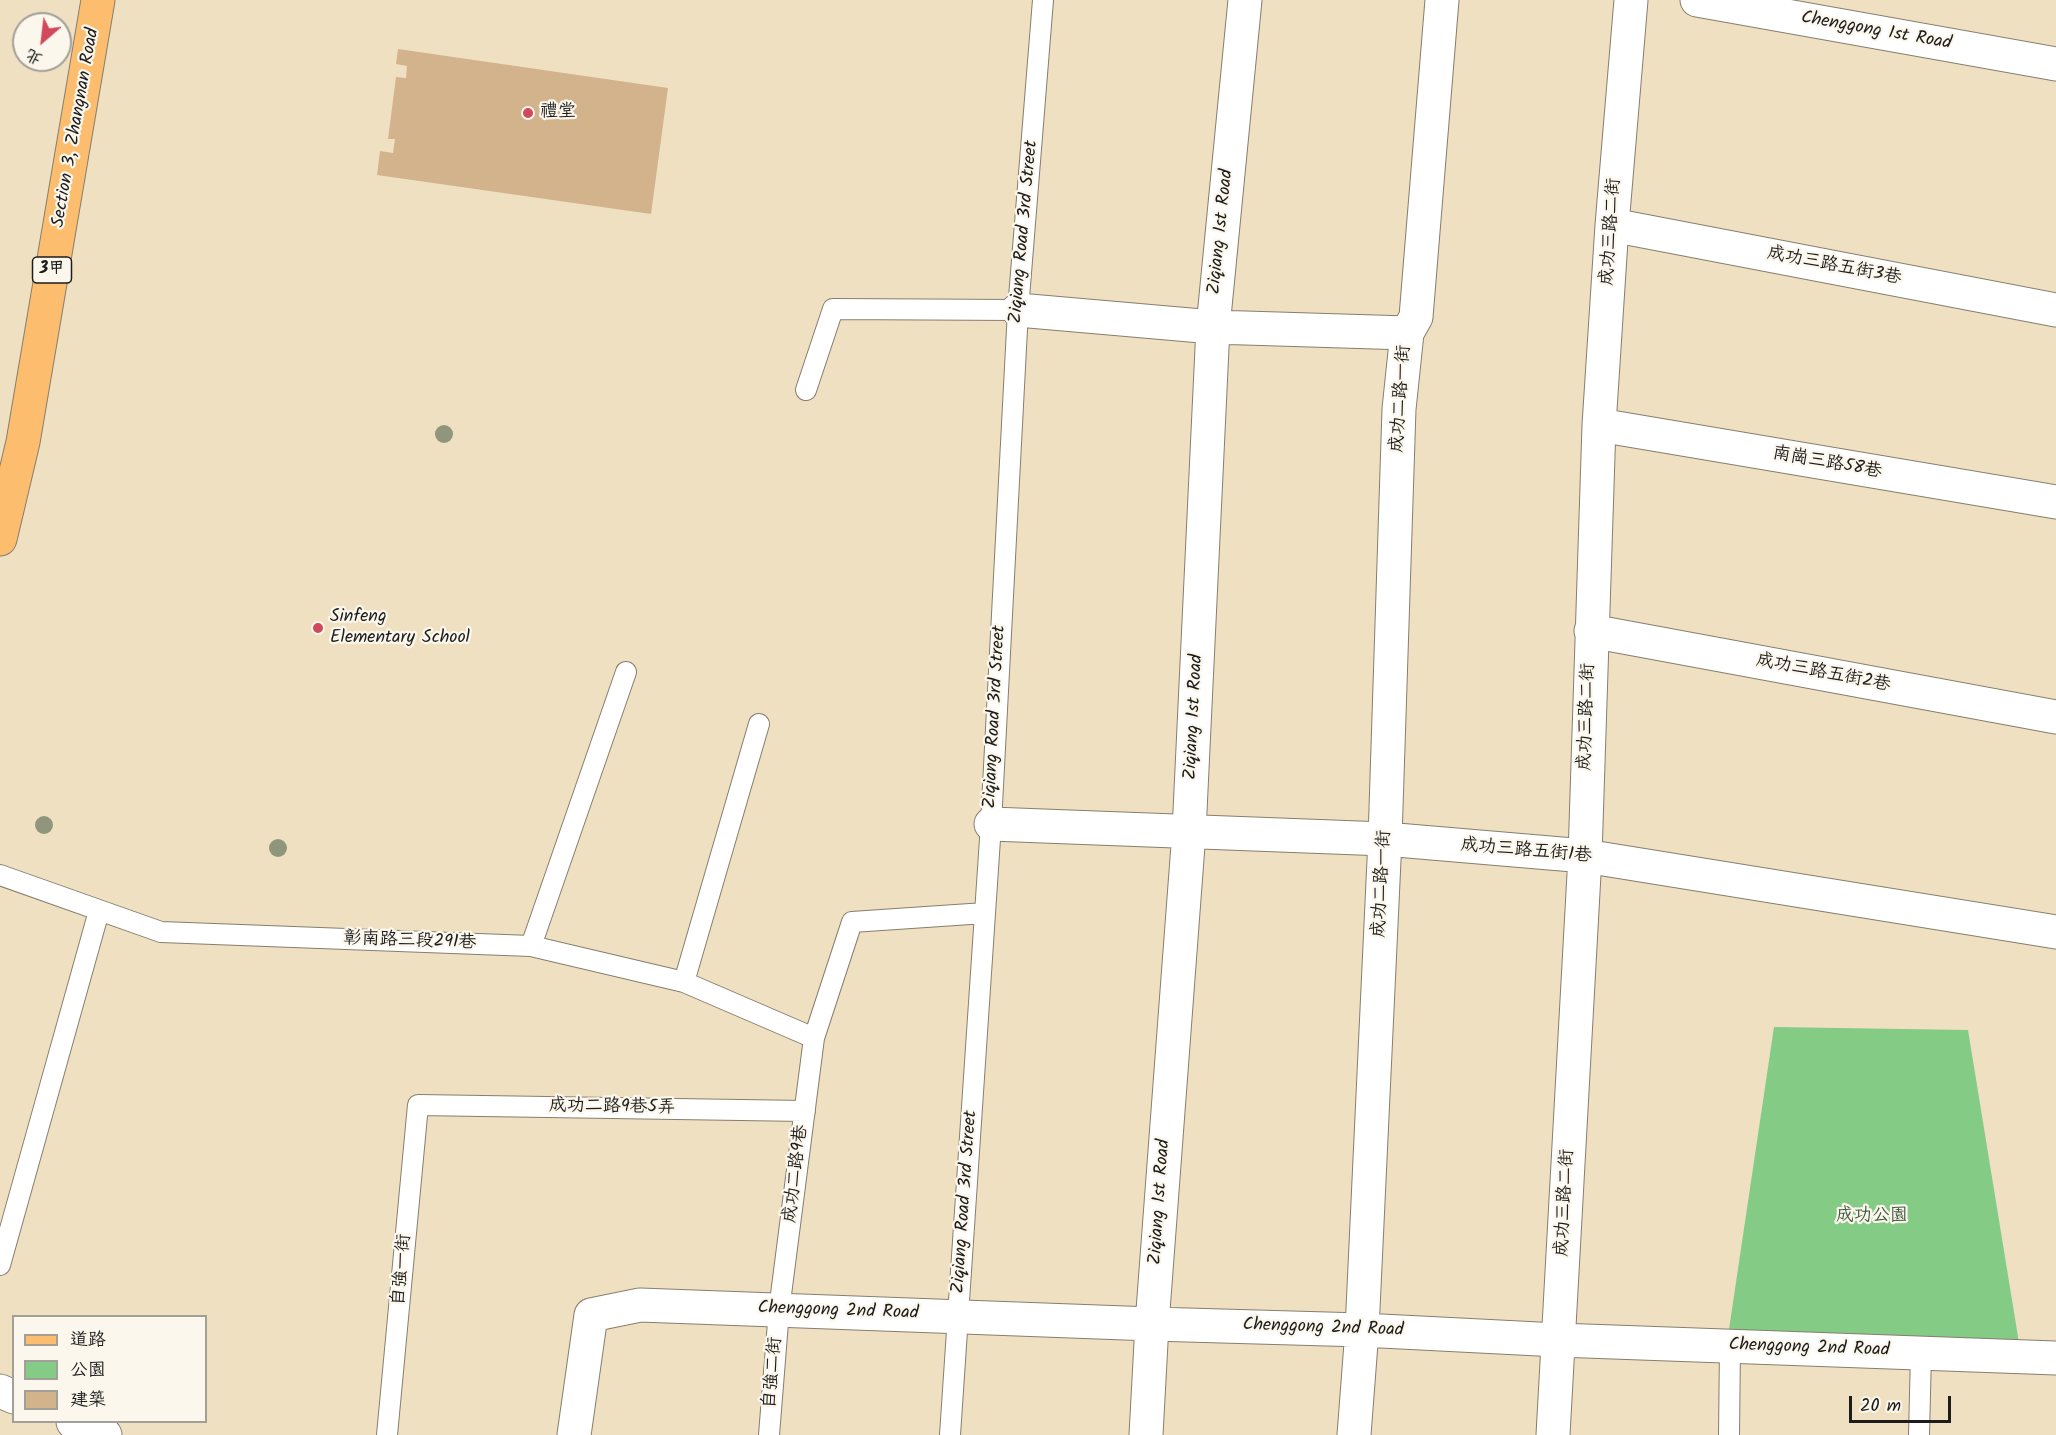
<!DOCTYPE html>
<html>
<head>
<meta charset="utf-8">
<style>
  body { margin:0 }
  #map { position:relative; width:2056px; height:1435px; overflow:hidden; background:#efe0c1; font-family:Kalam,"LXGW WenKai TC",sans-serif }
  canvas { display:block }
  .legend { position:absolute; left:12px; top:1315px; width:195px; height:108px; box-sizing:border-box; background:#fbf7ec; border:2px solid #a29f99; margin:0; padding:8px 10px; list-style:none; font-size:18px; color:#1c1c1c }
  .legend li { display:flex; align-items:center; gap:12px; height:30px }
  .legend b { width:30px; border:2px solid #a29f99 }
  .north { position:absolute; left:12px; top:12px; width:60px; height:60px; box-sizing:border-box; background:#fbf7ec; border:2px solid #a29f99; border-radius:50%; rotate:208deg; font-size:16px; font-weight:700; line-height:24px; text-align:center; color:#1c1c1c }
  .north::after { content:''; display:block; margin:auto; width:21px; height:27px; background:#d1495b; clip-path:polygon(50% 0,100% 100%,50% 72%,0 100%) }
  .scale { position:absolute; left:1849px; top:1396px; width:102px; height:27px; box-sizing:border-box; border:3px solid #1c1c1c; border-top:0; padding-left:8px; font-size:18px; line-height:21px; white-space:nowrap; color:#1c1c1c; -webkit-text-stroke:4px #fbf7ec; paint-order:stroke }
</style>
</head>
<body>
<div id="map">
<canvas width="2056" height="1435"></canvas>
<ul class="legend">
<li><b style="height:8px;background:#fcbd6f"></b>道路</li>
<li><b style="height:16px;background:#84cb86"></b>公園</li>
<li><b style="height:16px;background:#d3b38c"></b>建築</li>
</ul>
<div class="north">北</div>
<div class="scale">20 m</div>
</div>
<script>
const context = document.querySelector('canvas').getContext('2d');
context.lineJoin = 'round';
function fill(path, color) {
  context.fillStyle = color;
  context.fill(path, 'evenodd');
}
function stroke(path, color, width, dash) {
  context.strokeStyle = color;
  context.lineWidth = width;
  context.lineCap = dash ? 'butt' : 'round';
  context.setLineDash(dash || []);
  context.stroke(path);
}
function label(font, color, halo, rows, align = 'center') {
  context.font = font + ' Kalam,"LXGW WenKai TC",sans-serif';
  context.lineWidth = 4.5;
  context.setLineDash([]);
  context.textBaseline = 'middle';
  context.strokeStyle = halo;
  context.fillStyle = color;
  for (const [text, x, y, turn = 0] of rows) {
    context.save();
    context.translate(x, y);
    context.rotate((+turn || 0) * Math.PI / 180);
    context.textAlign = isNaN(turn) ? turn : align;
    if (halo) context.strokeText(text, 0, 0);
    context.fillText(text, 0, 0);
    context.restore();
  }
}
fill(new Path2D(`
  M1774 1027 1968 1030 2020 1349 1728 1336Z`), '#84cb86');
fill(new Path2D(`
  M398 49 668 88 651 214 377 175 380 151 393 153 395 139H388L396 77 406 78 407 66 396 64Z`), '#d3b38c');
const service = new Path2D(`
  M806 390 833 309 1018 310
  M0 875 161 932 531 946 684 982 814 1038
  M531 946 626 672
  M684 982 759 724
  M0 1265 99 911
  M387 1435 418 1105 805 1111
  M769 1435 779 1310 814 1038 852 922 985 913
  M950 1435 991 824 1018 310 1043 0
  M1729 1435 1730 1346
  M1919 1435 1921 1353`);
const minor = new Path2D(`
  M1697 0 2056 64
  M1612 225 2056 310
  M1018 310 1213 327 1407 333
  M1599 425 2056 502
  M1591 631 2056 717
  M991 824 1385 839 1585 856 2056 932
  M0 1391 14 1397
  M73 1422 105 1435
  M574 1435 591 1315 640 1305 1152 1324 1362 1330 1558 1340 2056 1358
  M1146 1435 1152 1324 1189 832 1213 327 1245 0
  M1354 1435 1362 1330 1385 839 1399 409 1407 333 1416 317 1442 0
  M1553 1435 1585 856 1599 425 1612 225 1631 0`);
const primary = new Path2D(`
  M0 539 23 442 98 0`);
stroke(service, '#867e6e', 22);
stroke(minor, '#867e6e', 35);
stroke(primary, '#867e6e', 35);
stroke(service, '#fff', 20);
stroke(minor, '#fff', 33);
stroke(primary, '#fcbd6f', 33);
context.fillStyle = '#8f967b';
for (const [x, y] of [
  [444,434],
  [44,825],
  [278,848]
]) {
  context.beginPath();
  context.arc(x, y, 9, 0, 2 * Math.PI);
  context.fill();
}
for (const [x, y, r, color] of [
  [528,113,6,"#d1495b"],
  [318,628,6,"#d1495b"]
]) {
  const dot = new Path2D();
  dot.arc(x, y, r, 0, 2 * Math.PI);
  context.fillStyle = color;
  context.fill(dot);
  stroke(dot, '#fbf7ec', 2);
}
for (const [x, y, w] of [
  [52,270,39]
]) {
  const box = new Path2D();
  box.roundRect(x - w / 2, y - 13, w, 26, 4.5);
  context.fillStyle = '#fbf7ec';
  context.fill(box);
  stroke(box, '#1c1c1c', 1.5);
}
label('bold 16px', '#1c1c1c', null, [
  ["3甲",52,270]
]);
label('18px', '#1c1c1c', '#fbf7ec', [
  ["Chenggong 1st Road",1876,32,10],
  ["Section 3, Zhangnan Road",77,128,-80],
  ["Ziqiang Road 3rd Street",1025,232,-85],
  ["Ziqiang 1st Road",1222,232,-84],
  ["成功三路二街",1612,232,-86],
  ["成功三路五街3巷",1834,267,11],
  ["成功二路一街",1402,399,-86],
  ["南崗三路58巷",1827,464,10],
  ["成功三路五街2巷",1823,674,11],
  ["Ziqiang Road 3rd Street",996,717,-87],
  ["Ziqiang 1st Road",1195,717,-87],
  ["成功三路二街",1588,717,-88],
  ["成功三路五街1巷",1526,852,5],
  ["成功二路一街",1383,884,-87],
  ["彰南路三段291巷",410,942,2],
  ["成功二路9巷5弄",612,1108,1],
  ["成功二路9巷",797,1174,-83],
  ["Ziqiang Road 3rd Street",966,1202,-86],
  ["Ziqiang 1st Road",1161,1202,-86],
  ["成功三路二街",1566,1203,-87],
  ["自強一街",403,1270,-85],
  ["Chenggong 2nd Road",838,1312,2],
  ["Chenggong 2nd Road",1323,1329,2],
  ["Chenggong 2nd Road",1809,1349,2],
  ["自強二街",774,1373,-85]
]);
label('18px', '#1c1c1c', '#fbf7ec', [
  ["禮堂",540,113],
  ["Sinfeng",330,618],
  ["Elementary School",330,639]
], 'left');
label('18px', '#405941', '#fbf7ec', [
  ["成功公園",1872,1217]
]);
</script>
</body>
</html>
